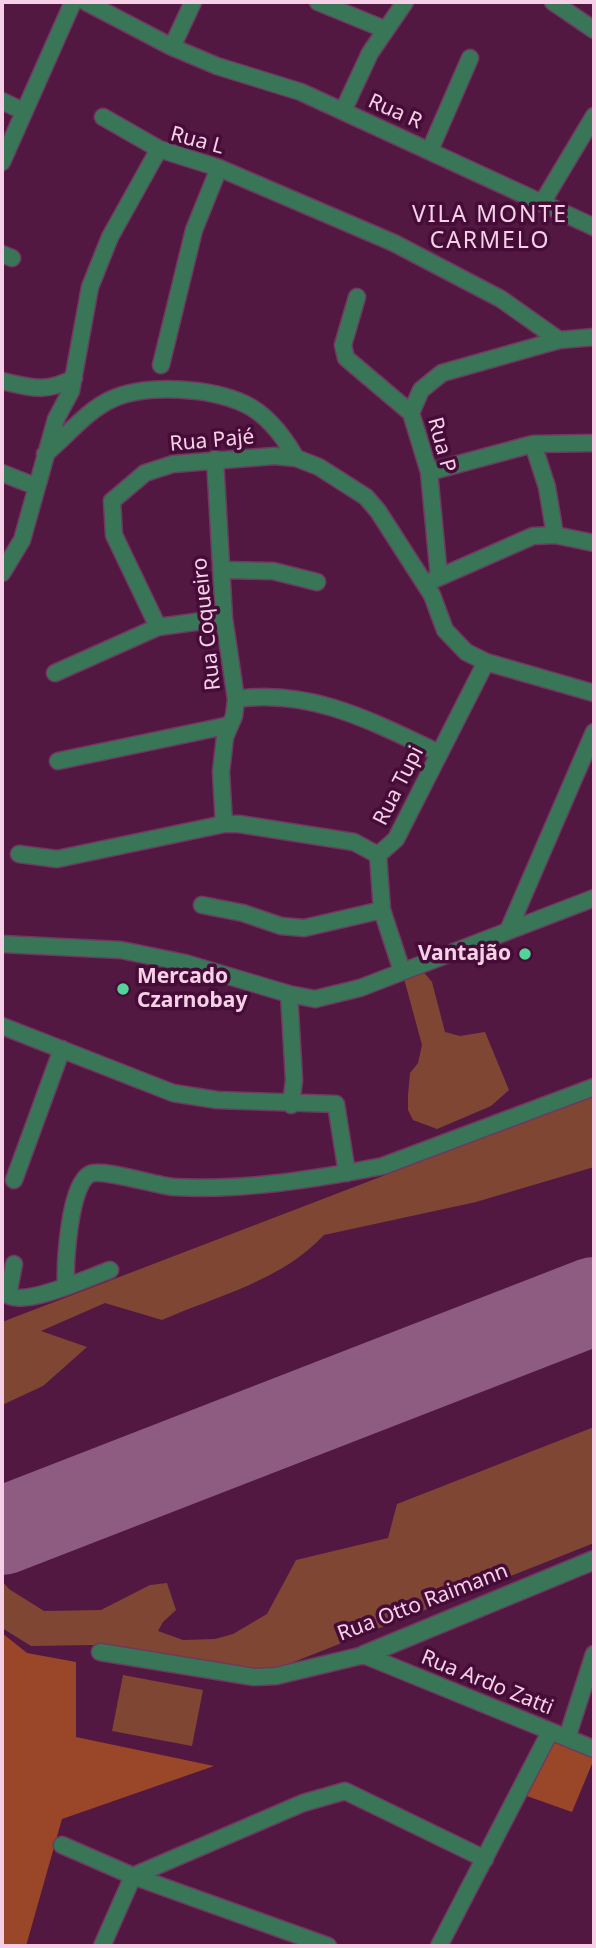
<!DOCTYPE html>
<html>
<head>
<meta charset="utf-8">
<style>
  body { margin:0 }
  #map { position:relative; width:596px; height:1948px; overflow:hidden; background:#521842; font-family:"Noto Sans",sans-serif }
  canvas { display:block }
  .frame { position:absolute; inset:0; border:4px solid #f5d0e7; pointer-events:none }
</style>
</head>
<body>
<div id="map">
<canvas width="596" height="1948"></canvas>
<div class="frame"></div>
</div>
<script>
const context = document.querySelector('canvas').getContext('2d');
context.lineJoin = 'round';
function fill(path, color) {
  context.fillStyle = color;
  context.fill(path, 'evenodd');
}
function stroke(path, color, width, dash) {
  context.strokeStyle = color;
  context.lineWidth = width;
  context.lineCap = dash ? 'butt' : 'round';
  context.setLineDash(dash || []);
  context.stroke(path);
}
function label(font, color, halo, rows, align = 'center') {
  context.font = font + ' "Noto Sans",sans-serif';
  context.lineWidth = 7;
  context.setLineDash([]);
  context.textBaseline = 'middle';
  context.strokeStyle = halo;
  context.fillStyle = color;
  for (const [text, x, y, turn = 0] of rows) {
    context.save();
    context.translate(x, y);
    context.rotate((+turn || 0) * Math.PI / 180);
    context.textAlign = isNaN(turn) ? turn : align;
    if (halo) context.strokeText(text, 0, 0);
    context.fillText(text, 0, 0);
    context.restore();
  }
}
fill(new Path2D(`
  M421 969 432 982 445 1032 460 1036 485 1032 509 1090 491 1106 437 1129 413 1120 408 1110V1095L410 1073 418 1063 422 1045 403 975Z
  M594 1095V1167L476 1202 324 1235C281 1281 219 1295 162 1320L105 1303 41 1331 87 1347 43 1386 2 1405V1322Z
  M594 1427V1543L266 1673 225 1664 92 1645 31 1646 2 1628V1581L9 1589 44 1611 101 1610 150 1585 167 1583 176 1610 163 1622 158 1631 183 1640 215 1639 233 1634 267 1614 296 1560 388 1538 397 1504Z
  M123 1675 203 1690 192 1746 112 1731Z`), '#7f4633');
fill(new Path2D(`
  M2 1633 27 1653 76 1662V1737L214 1766 62 1819 26 1946H2Z
  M552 1740 594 1759 572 1812 524 1795Z`), '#9a4628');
stroke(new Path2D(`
  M2 1531 594 1301`), '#8e5c80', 88);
const minor = new Path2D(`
  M86 2 172 47 217 66 301 92 594 227
  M318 2 384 29
  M553 2 594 30
  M172 47 193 2
  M2 101 23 111
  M343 111 370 53 405 2
  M103 117 159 149 219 168 394 243 501 299 559 340 594 337
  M430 150 470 58
  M2 162 73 2
  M542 203 594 116
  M2 254 12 258
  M357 297 343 345 346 358 411 413
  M161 365 194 230 219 168
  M2 381C32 388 46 393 74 378
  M533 444 547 487 555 535
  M45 454C67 436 86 411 112 399 147 383 211 388 245 404 268 415 284 437 296 458
  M215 459 224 618 236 699 234 716 225 737 221 772 224 824
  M429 472 533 444 594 443
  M2 473 35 486
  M221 570 273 571 317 582
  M2 573 22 540 56 419 71 391 90 287 110 237 159 149
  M439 577 429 472 411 413 421 390 442 373 559 340
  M433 580 533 536 555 535 594 543
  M158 627 114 535 112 501 145 473 173 464 274 456 296 458 319 467 366 497 378 511 432 595 445 630 466 652 486 662 594 693
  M55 673 158 627 224 618
  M236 699C311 688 373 722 439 753
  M58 761 230 725
  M19 854 57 859 224 824H239L354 842 378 855
  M378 855 396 839 486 662
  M378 855 382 910 402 971
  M202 905 243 913 281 926 304 928 382 910
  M508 931 594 732
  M2 944 121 950 185 963 289 994 315 999 360 988 594 898
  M289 994 294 1080 291 1105
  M2 1026 173 1093 217 1100 336 1104 347 1173
  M14 1180 62 1049
  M14 1264 8 1295C25 1307 90 1277 110 1270
  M66 1286C65 1264 69 1184 90 1174 102 1168 157 1186 174 1187 242 1191 316 1179 383 1166L594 1087
  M100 1652 254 1677 276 1676 364 1655 594 1749
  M567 1738 594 1654
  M62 1845 133 1876 328 1946
  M133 1876 303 1803 345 1791 485 1859
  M102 1946 133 1876
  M439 1946 550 1732`);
const tertiary = new Path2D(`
  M364 1655 594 1560`);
stroke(minor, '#6f3960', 19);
stroke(tertiary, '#6f3960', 21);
stroke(minor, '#387657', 16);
stroke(tertiary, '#387657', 18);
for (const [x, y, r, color] of [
  [525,954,7,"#52d397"],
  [123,989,7,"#52d397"]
]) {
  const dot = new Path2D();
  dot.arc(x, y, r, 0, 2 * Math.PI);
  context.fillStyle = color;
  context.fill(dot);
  stroke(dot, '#460c38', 2.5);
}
label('21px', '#f5d0e7', '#460c38', [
  ["Rua R",395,112,24],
  ["Rua L",197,141,15],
  ["Rua Pajé",212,441,-5],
  ["Rua P",441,445,75],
  ["Rua Coqueiro",207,624,-96],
  ["Rua Tupi",399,786,-63],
  ["Rua Otto Raimann",423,1603,-21],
  ["Rua Ardo Zatti",487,1683,22]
]);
label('bold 21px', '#f5d0e7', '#460c38', [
  ["Vantajão",511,954],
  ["Mercado",137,977,"left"],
  ["Czarnobay",137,1001,"left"]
], 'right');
context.letterSpacing = '2px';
label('23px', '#f5d0e7', '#460c38', [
  ["VILA MONTE",490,215],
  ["CARMELO",490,241]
]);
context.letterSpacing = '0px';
</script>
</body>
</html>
